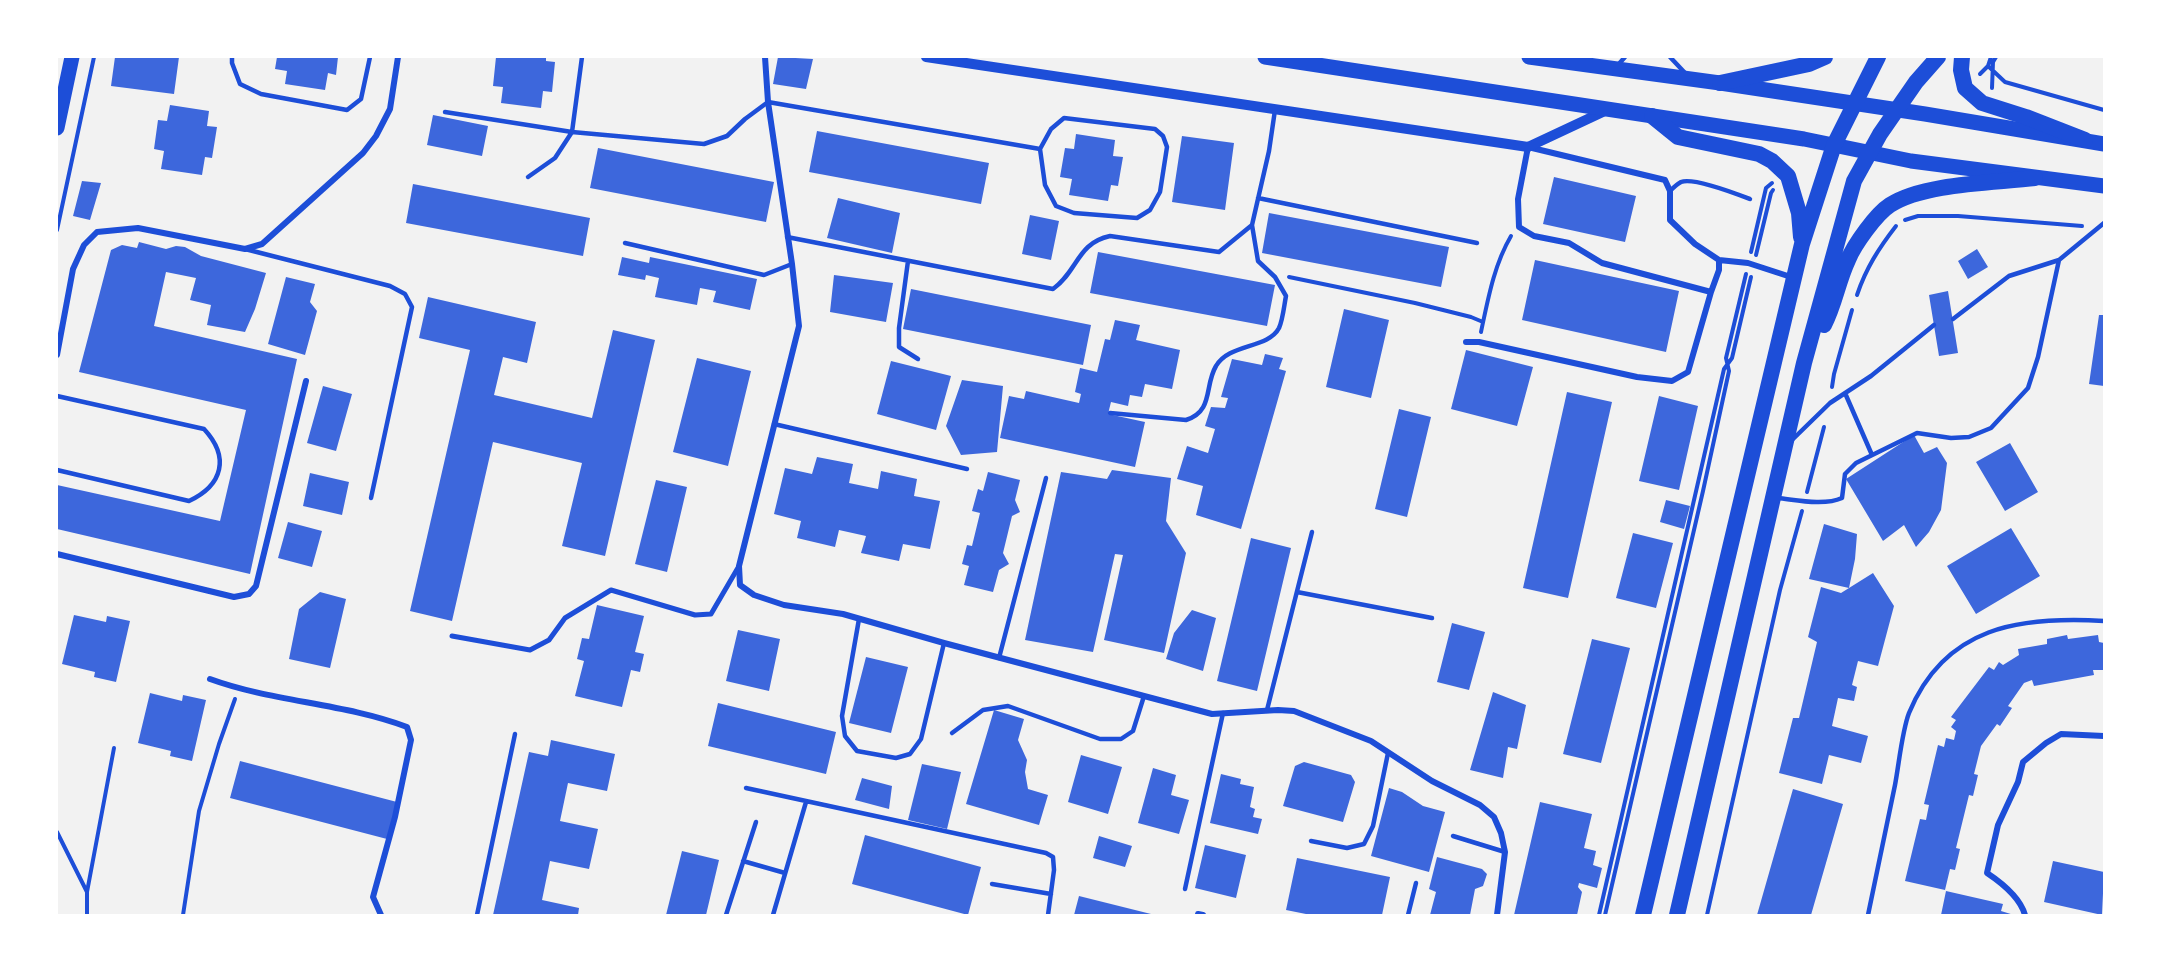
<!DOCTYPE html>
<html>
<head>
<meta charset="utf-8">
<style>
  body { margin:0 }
  #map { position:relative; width:2161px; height:972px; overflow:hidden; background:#f2f2f2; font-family:Overpass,sans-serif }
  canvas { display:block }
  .frame { position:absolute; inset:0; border:58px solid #fff; pointer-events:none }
</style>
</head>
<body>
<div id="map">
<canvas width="2161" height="972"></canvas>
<div class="frame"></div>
</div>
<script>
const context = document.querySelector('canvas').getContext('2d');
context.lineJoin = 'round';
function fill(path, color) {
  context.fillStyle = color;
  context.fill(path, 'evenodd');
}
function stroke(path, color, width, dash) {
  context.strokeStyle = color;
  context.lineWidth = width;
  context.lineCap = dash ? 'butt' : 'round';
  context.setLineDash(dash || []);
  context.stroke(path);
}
fill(new Path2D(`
  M115 57H179L174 94 111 86Z
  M277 57H338L336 75 328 73 325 90 285 84 287 71 275 69Z
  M496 57H546V61L555 62 552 92 543 91 541 108 501 103 503 87 493 86Z
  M778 57 813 59 806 89 773 84Z
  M170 105 209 111 207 126 217 127 212 158 205 157 202 175 161 169 164 151 154 149 158 120 167 121Z
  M433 115 488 126 482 156 427 145Z
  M817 131 989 163 981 204 809 172Z
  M1076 134 1115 140 1113 156 1123 157 1118 186 1111 185 1108 201 1069 195 1072 179 1060 177 1065 148 1074 149Z
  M1182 136 1234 143 1225 210 1172 202Z
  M598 148 774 182 766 222 590 188Z
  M1554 177 1636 196 1625 242 1543 224Z
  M82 181 101 183 90 220 73 216Z
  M413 184 590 218 583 256 406 223Z
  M838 198 900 213 892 253 827 238Z
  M1269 213 1449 247 1441 287 1262 253Z
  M1030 215 1059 221 1051 260 1022 254Z
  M139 242 166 249 176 246 185 247 201 256 266 273 255 309 245 332 207 325 211 305 190 300 196 278 166 272 154 326 297 359 250 574 57 529V485L220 521 246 410 79 372 111 250 122 245 137 248Z
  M1977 249 1988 267 1968 279 1958 261Z
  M1098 252 1275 285 1267 326 1090 293Z
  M622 257 649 263 650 257 757 279 750 310 713 302 716 291 700 288 697 305 655 297 659 278 646 275 645 280 618 275Z
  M1535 260 1679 291 1666 352 1522 320Z
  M834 275 893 283 886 322 830 312Z
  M286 277 315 284 310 302 317 311 305 355 268 344Z
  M911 289 1091 325 1083 365 903 329Z
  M1948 291 1958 353 1939 356 1929 295Z
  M428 297 536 322 527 363 503 357 494 395 592 418 613 330 655 340 605 556 562 546 582 463 493 442 452 621 410 611 470 350 419 338Z
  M1344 309 1389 320 1371 398 1326 387Z
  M2099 315H2104V386L2089 384Z
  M1115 320 1140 325 1136 340 1180 350 1172 389 1145 384 1142 397 1130 395 1128 406 1111 402 1108 414 1145 422 1135 467 1000 438 1009 396 1024 399 1026 391 1079 403 1081 394 1075 392 1080 368 1097 372 1105 339 1110 340Z
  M1466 350 1533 367 1517 426 1451 409Z
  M1265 354 1283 358 1279 369 1286 371 1241 529 1196 515 1203 486 1177 479 1187 446 1208 453 1215 429 1205 426 1211 407 1225 408 1228 398 1221 397 1232 359 1262 365Z
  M697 358 751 371 728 466 673 452Z
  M891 361 951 376 936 430 877 414Z
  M962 380 1003 386 997 452 961 455 946 426Z
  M323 386 352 394 336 451 307 443Z
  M1567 392 1612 402 1568 598 1523 588Z
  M1659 396 1698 406 1679 490 1639 481Z
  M1399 409 1431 417 1407 517 1375 509Z
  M1914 435 1924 453 1937 447 1947 463 1941 510 1929 532 1916 547 1904 525 1883 541 1846 479Z
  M2010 443 2038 492 2005 511 1976 462Z
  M817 457 853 464 849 483 878 489 881 471 917 479 914 496 940 501 930 549 903 544 899 561 861 553 866 536 839 530 835 547 797 538 801 521 774 514 785 468 812 474Z
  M1112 470 1171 478 1166 521 1186 553 1164 653 1104 640 1123 555 1115 554 1093 652 1025 640 1061 472 1107 479Z
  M988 472 1020 480 1015 500 1020 512 1012 516 1003 553 1009 564 999 570 993 592 964 585 969 566 962 564 967 545 972 546 980 513 972 511 978 489 983 491Z
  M310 473 349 482 342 515 303 506Z
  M656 480 687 487 667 572 635 564Z
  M1666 500 1690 506 1684 529 1660 522Z
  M288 522 322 531 312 567 278 558Z
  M1824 524 1857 534 1855 559 1849 588 1873 573 1894 606 1878 666 1858 661 1852 685 1857 687 1854 701 1838 698 1832 726 1868 736 1861 763 1829 755 1822 784 1779 773 1793 718H1799L1817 642 1808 637 1821 587 1841 593 1849 588 1809 579Z
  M2011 528 2040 576 1976 614 1947 566Z
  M1633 533 1673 543 1656 608 1616 598Z
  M1251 538 1291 548 1257 691 1217 681Z
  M320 592 346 599 330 668 289 659 299 609Z
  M597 605 644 616 635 652 644 654 640 672 631 670 622 707 575 696 584 661 577 659 582 638 589 639Z
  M1192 610 1216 618 1203 671 1166 659 1174 633Z
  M74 615 106 622 107 616 130 621 116 682 94 677 95 672 62 664Z
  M1452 623 1485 632 1469 690 1437 682Z
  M738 630 780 639 769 691 726 681Z
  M2067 635 2068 639 2098 635 2099 642 2104 643V670H2093L2094 675 2034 686 2032 680 2024 683 2008 706 2012 708 2000 726 1997 724 1981 746 1974 774 1978 775 1973 796 1969 795 1956 848 1960 849 1955 870 1950 869 1945 890 1905 881 1920 819 1926 820 1929 805 1924 804 1938 745 1944 747 1946 738 1954 740 1956 731 1951 727 1956 720 1951 717 1989 667 1994 670 1999 662 2003 665 2019 655 2018 649 2047 644V639Z
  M1592 639 1630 648 1601 763 1563 754Z
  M866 657 908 667 891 733 849 723Z
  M1493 692 1526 705 1517 749 1508 747 1503 778 1470 770Z
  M150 693 182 701 183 695 206 700 192 761 170 756 171 751 138 743Z
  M718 703 836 732 826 774 708 746Z
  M994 710 1024 719 1018 740 1027 760 1025 772 1028 789 1048 795 1039 825 966 804Z
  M551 740 615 754 607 791 568 783 560 821 598 829 589 869 550 861 542 900 579 908 578 915H493L529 752 548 756Z
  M1081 755 1122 767 1108 814 1068 802Z
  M240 761 397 802 387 839 230 798Z
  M1304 762 1351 775 1355 782 1343 822 1283 806 1295 766Z
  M922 764 961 772 947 829 908 820Z
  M1153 768 1176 775 1171 795 1189 800 1179 834 1138 823Z
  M1221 774 1241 779 1240 784 1254 787 1250 807 1255 809 1253 817 1262 819 1258 834 1210 823Z
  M862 778 892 786 889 809 855 800Z
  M1389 788 1402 792 1423 806 1445 812 1429 872 1371 856Z
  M1793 789 1843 804 1811 915H1757Z
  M1540 802 1592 814 1584 848 1596 851 1593 865 1602 868 1597 888 1579 883 1578 887 1582 892 1577 915H1514Z
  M865 835 981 867 968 915 852 884Z
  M1099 836 1132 846 1125 867 1093 858Z
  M1205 845 1246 855 1236 898 1195 888Z
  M682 851 719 860 706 915H666Z
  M1437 857 1482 869 1487 874 1483 886 1475 889 1470 915H1430L1436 892 1429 889Z
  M1297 858 1390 877 1382 915H1311L1286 910Z
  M2053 861 2104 872 2102 915 2044 902Z
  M1946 891 2003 904 2001 911 2014 915H1941Z
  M1079 896 1151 914V915H1074Z`), '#3d67dc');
stroke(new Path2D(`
  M1991 57 1988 66 2005 82 2104 110
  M1980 74 1988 66
  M1992 88 1993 62 1996 57
  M1905 220 1918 216H1958L2082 226
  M57 230 94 57
  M1751 252 1766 188 1772 183
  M1756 255 1771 193 1773 190
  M1289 277 1415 303 1471 317 1483 322
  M1857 295C1866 268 1879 248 1896 226
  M1481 332C1488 299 1494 265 1511 236
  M1832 387 1834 374 1852 310
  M1807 492 1824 427
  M57 832 87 892V915
  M87 892 114 748
  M183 915 199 811 219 744 235 699
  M1599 915 1724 369 1732 358 1751 277
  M1605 915 1703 491 1729 371 1726 358 1746 274
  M1707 915 1780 590 1802 511`), '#1d4ed8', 4);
stroke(new Path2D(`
  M232 57V63L240 84 261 94 347 110 361 99 370 57
  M1670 57 1686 74
  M1617 66 1625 57
  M445 112 572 132 582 57
  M1064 118 1155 129 1163 136 1167 147 1160 192 1150 210 1137 218 1074 213 1056 206 1045 185 1040 149 1051 129Z
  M528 177 555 158 572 132 704 144 727 136 745 119 768 102 1040 149
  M1670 191C1673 188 1677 184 1681 182 1693 177 1737 194 1750 199
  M1258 198 1477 243
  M787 237 1053 289C1078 271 1077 243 1110 236L1219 252 1252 225
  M625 243 764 275 792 264
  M245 249 390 286 405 294 412 307 371 498
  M908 261 899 328V347L918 359
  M1953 319 2009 276 2059 260 2104 223
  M1845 393 1872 455
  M57 396 204 429C230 457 223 485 189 501L57 470
  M1110 413 1186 420C1214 411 1204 386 1216 366 1229 343 1268 349 1279 328 1283 319 1284 306 1286 296L1275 277 1258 261 1252 225 1269 151 1275 110
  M774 424 967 469
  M1792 440 1830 403 1871 376 1934 325
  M1778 498C1797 500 1824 506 1842 498L1845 474 1856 463 1917 433 1951 438 1969 437 1991 428 2028 388 2038 357 2059 260
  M1297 592 1432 618
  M859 619 842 716 845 736 857 751 896 758 910 754 921 739 944 643
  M999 658 1046 478
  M1267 710 1312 532
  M952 733 983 710 1008 706 1100 739H1121L1133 731 1144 696
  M746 788 1046 853 1053 857 1054 870 1048 915
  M1453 836 1505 852
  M1311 841 1347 848 1364 844 1373 826 1388 753
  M743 861 785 873
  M992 884 1051 894
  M1185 889 1223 713
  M477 915 515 734
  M726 915 756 822
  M773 915 806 802
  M1408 915 1416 883
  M1868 915C1877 872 1886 828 1895 785 1899 764 1902 731 1909 713 1945 626 2020 616 2104 621`), '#1d4ed8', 4.5);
stroke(new Path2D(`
  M452 636 530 650 549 640 565 618 611 590 695 615 711 614 739 566`), '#1d4ed8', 5);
stroke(new Path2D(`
  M765 57 768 102 792 264 799 326 739 566 740 585 754 595 784 605 843 614 944 643 1212 714 1278 710 1294 711 1371 741 1432 781 1480 805 1494 817 1501 833 1505 852 1497 915
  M1711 292 1602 263 1569 243 1534 236 1519 227 1518 199 1528 147 1665 180 1670 191V220L1695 244 1719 260 1748 263 1791 277
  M1466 342H1479L1637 377 1672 381 1688 372 1711 292 1719 270V260
  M57 355 73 269 84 245 97 232 138 228 245 249 262 244 363 153 376 136 390 109 398 57
  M57 554 234 597 249 594 256 586 306 381
  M210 679C273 702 343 703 407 727L411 740 395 817 373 897 381 915
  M1198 914 1203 915
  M2025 915C2020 897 2002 883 1987 873L1998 825 2018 782 2023 762 2046 743 2061 734 2104 736`), '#1d4ed8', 6);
stroke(new Path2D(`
  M926 57 1528 147 1607 110`), '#1d4ed8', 10);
stroke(new Path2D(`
  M1265 57 1804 139 1911 161 2104 186
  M1529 57 1720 83 1925 114 2104 144
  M57 128 72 57`), '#1d4ed8', 15);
stroke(new Path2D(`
  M1962 57 1961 70 1965 88 1982 103 2026 117 2085 140
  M1720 83 1809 64 1825 57
  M1652 116 1678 137 1759 154 1772 161 1788 176 1799 213 1801 237
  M1824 325C1835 304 1838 281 1848 260 1854 245 1876 214 1890 205 1924 183 1994 183 2035 178
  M1643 915 1802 244 1834 145 1878 57
  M1677 915 1804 363 1854 181 1880 134 1916 82 1938 57`), '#1d4ed8', 16);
</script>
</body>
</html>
